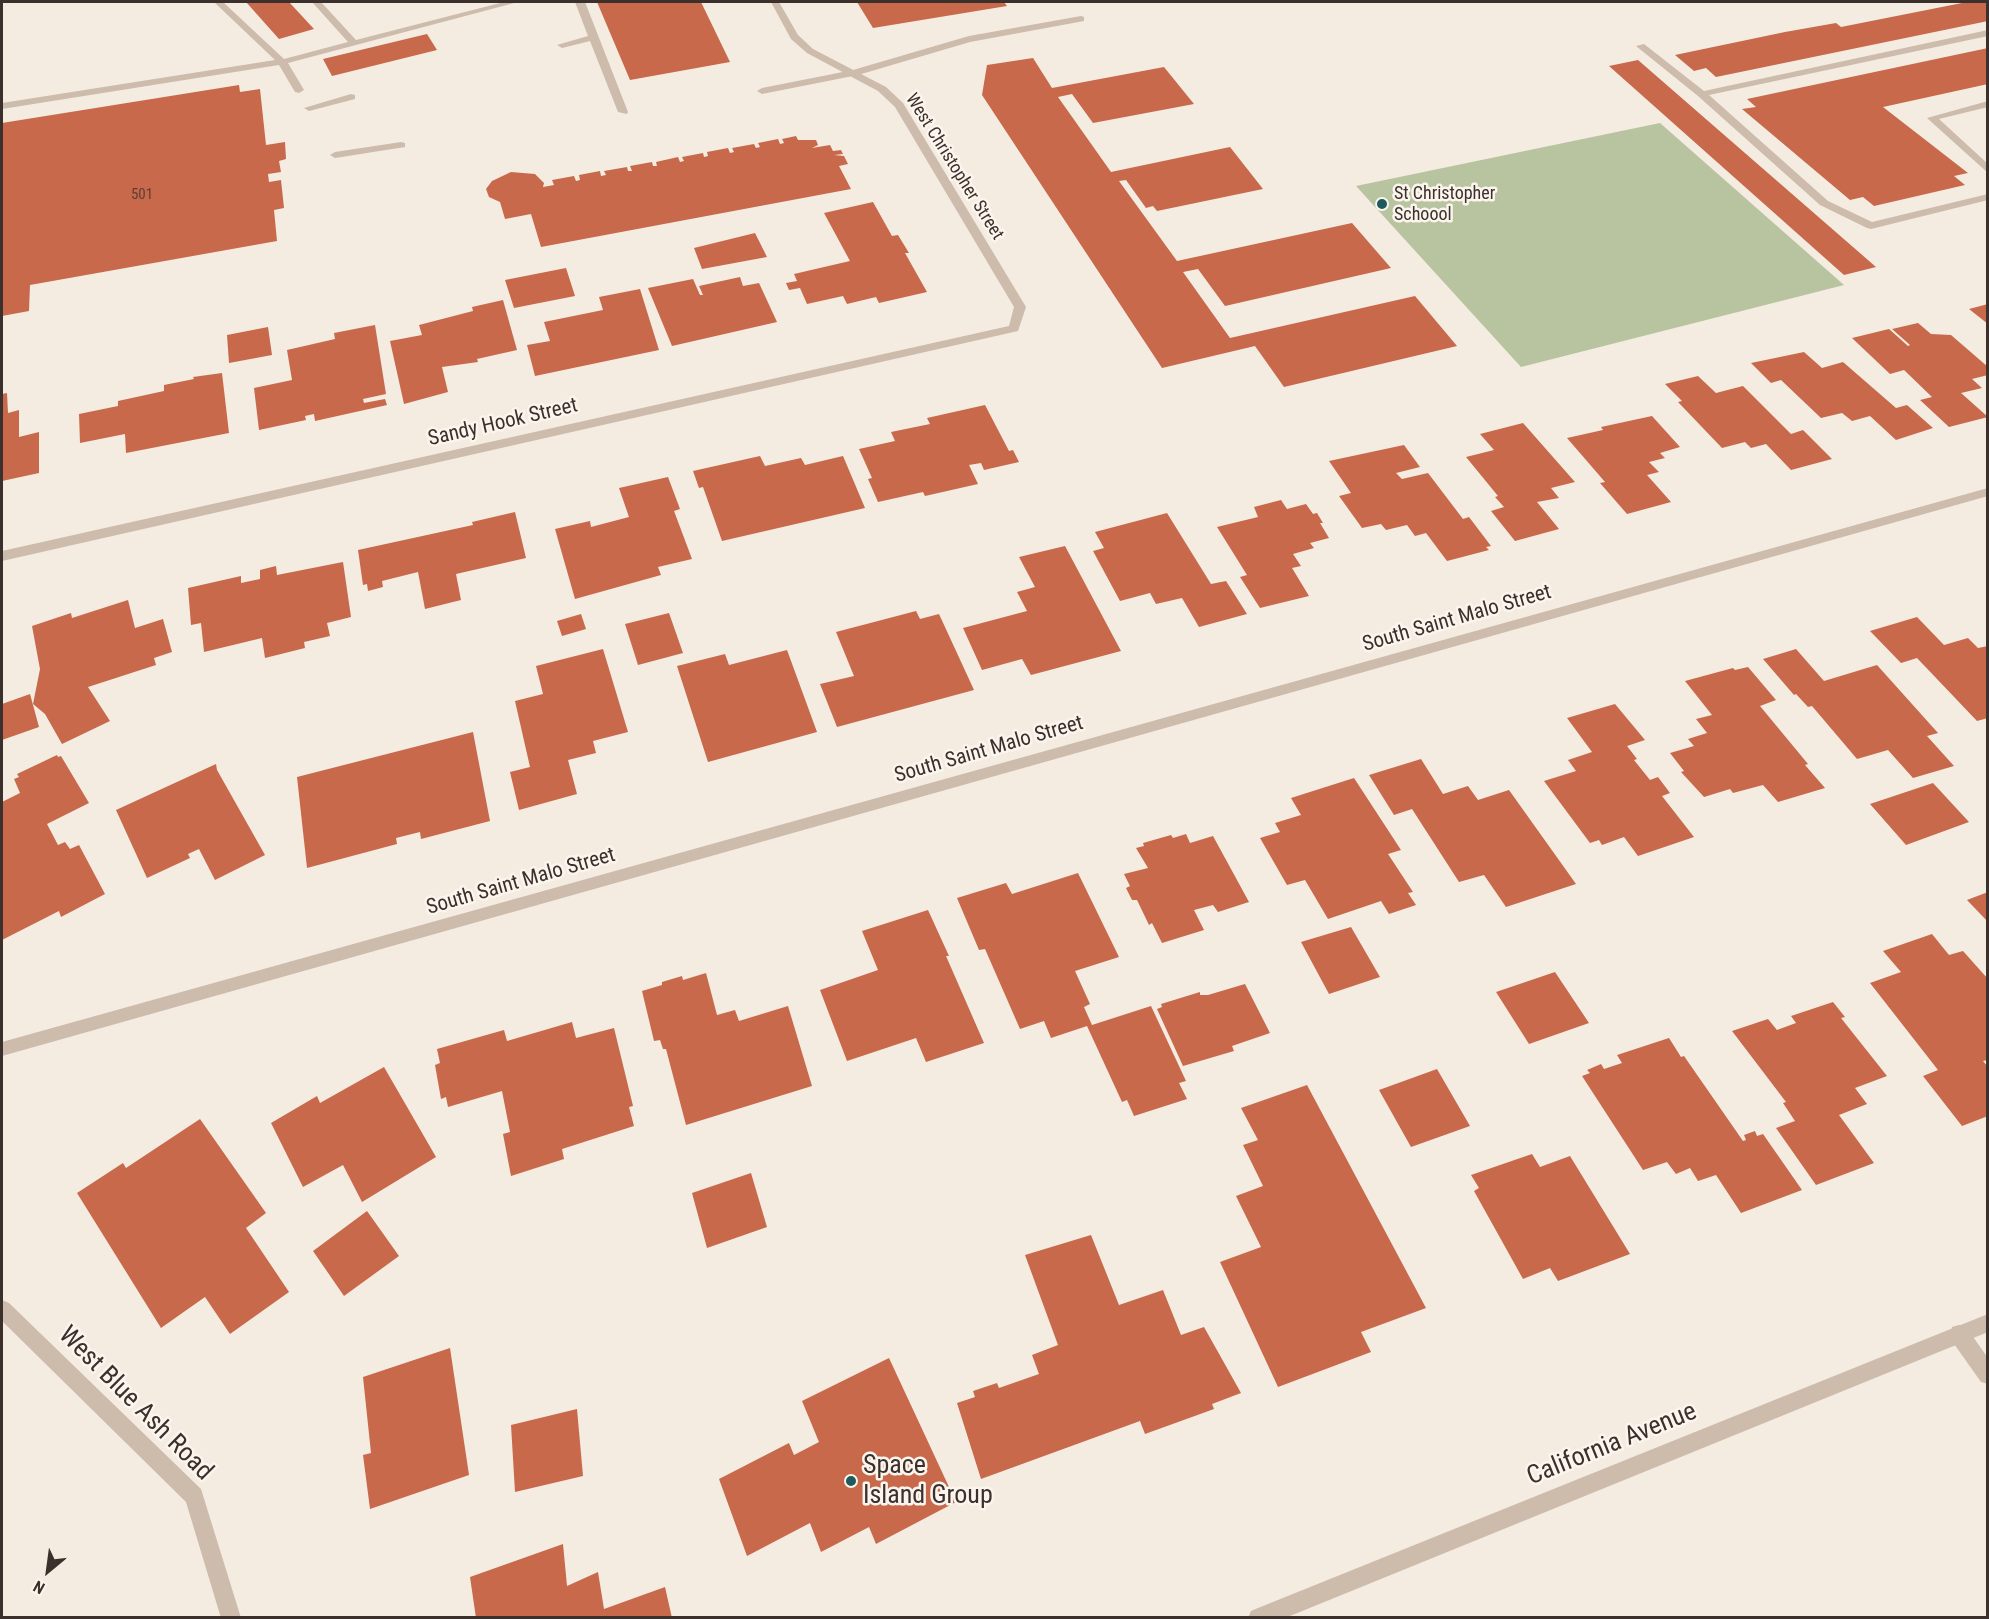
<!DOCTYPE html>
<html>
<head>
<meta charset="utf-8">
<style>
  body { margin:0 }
  #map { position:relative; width:1989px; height:1619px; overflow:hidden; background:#f4ebe1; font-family:"Roboto Condensed",sans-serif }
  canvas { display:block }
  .frame { position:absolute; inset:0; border:3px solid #3b302b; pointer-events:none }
  .north { position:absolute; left:18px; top:1541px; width:60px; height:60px; -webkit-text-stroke:4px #fbf5ee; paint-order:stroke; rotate:209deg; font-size:16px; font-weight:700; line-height:24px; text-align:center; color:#3b302b }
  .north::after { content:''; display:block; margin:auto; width:21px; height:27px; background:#3b302b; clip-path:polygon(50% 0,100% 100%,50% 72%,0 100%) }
</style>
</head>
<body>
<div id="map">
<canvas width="1989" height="1619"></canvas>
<div class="frame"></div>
<div class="north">N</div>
</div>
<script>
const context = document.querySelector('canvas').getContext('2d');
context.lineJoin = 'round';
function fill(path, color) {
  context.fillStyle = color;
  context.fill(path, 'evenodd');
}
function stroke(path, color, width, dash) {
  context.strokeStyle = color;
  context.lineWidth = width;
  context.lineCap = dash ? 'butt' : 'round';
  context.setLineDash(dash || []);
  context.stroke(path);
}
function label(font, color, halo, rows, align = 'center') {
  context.font = font + ' "Roboto Condensed",sans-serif';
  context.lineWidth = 5;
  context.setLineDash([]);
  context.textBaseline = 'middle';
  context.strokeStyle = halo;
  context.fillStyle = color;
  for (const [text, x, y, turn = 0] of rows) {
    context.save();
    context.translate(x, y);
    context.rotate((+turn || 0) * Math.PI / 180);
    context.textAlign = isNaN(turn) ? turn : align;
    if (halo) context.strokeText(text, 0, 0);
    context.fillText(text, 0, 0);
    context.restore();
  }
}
fill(new Path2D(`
  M1660 123 1844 285 1521 367 1356 186Z`), '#b8c4a0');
fill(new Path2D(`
  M246 2H289L314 29 279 39Z
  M597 2H701L730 62 630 80Z
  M857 2H1004L1007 6 873 28Z
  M1967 2H1988V21L1716 77 1706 68 1694 71 1675 55 1785 32 1836 23 1841 27Z
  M427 34 437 50 332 76 323 59Z
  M1988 48V84L1883 107 1968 173 1954 176 1965 185 1874 206 1863 197 1850 200 1742 109 1756 107 1747 99Z
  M1033 58 1052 88 1164 67 1194 104 1093 123 1072 94 1058 97 1111 172 1230 147 1263 189 1157 211 1153 206 1146 208 1126 180 1119 181 1177 261 1352 223 1391 268 1225 306 1198 269 1183 272 1230 338 1415 296 1457 346 1284 387 1255 346 1162 368 982 95 987 65Z
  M1638 60 1876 267 1844 275 1609 66Z
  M239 85 240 92 260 89 266 145 285 142 286 159 279 161 281 172 268 174 269 182 281 180 284 208 274 210 277 241 30 285 29 311 2 316V123Z
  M796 136 798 140H816L818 145 812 148 830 145 833 151 841 150 843 154 834 155 844 156 848 164 839 166 851 189 541 247 531 214 505 219 500 202 489 197 486 189 492 181 511 172 535 174 544 183 543 187 554 185 552 180 574 176 576 181 580 180 579 175 600 171 601 176 606 175 604 171 627 167 628 171H632L630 166 652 162 653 166H657L656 162 678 157 680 162 684 161 682 157 703 153 704 157 708 156 707 152 728 148 730 153 734 152 732 148 754 144 756 148 760 147 758 143 778 139 780 144 784 143 782 139Z
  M873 202 892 236 898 235 909 253H905L927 292 879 303 876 297 847 304 843 296 807 304 800 288 789 290 786 283 797 281 794 274 850 261 824 213Z
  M755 233 767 257 702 269 694 248Z
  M566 268 575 296 514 308 505 280Z
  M740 277 743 286 759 283 777 322 672 346 648 288 693 279 700 295H703L699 286Z
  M640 289 659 350 535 376 527 345 550 341 544 322 603 310 599 297Z
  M503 300 517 350 477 359 478 362 442 367 448 392 404 404 390 341 422 335 419 325 473 311 472 307Z
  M1988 304V324L1969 309Z
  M1918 323 1931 334 1951 335 1988 367V375L1972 379 1982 388 1961 393 1988 417 1949 427 1920 400 1932 397 1904 370 1890 374 1852 338 1889 329 1908 346 1910 345 1892 329Z
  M375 325 386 394 363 399 364 403 385 399 387 405 315 421 314 414 305 416 306 420 259 430 254 388 292 380 287 350 335 339 334 333Z
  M268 327 272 355 229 363 227 335Z
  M1804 352 1822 368 1843 362 1896 408 1907 405 1933 428 1896 440 1870 416 1852 421 1842 413 1821 418 1781 380 1771 383 1751 363Z
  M222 373 229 433 126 453 125 434 80 443 79 414 118 406V401L164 391V385L194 379 193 377Z
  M1698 376 1716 393 1743 386 1791 434 1803 430 1832 459 1791 470 1766 444 1751 448 1745 442 1722 448 1678 402 1682 401 1665 384Z
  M7 393 8 413 19 410V437L39 432V473L2 481V394Z
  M985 405 1009 451 1013 450 1019 462 984 470 981 463 969 465 978 484 925 496 923 492 878 502 868 479 872 478 859 449 895 441 891 432 930 424 927 418Z
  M1652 416 1680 447 1660 453 1665 458 1649 462 1659 472 1647 475 1671 502 1627 514 1600 483 1605 482 1567 438 1603 430 1601 427Z
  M1523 423 1575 482 1551 488 1559 498 1537 502 1559 529 1515 541 1491 511 1504 507 1495 497 1498 496 1466 457 1494 450 1480 434Z
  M1404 445 1420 467 1396 473 1402 479 1428 473 1463 519 1469 517 1491 546 1486 547 1489 550 1447 561 1426 533 1415 536 1407 525 1386 530 1381 524 1362 528 1339 496 1351 493 1329 461Z
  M760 456 765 466 801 458 805 465 843 456 865 508 722 541 703 487 699 488 693 471Z
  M668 477 680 509 674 511 692 559 658 567 661 575 575 599 555 529 590 521 591 527 629 517 619 488Z
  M1281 500 1287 509 1306 504 1313 514 1317 513 1323 523H1320L1329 538 1310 543 1314 548 1293 554 1301 566 1292 568 1309 596 1260 608 1240 577 1247 575 1217 527 1258 517 1254 507Z
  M515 512 526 558 456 574 461 600 425 609 418 572 382 581 383 587 368 591 367 584 363 585 358 550 473 525 472 522Z
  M1167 513 1211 584 1226 581 1247 614 1199 627 1182 598 1156 604 1150 593 1120 601 1093 551 1104 548 1095 532Z
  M1065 546 1121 651 1031 675 1022 659 982 670 963 628 1027 611 1017 592 1035 587 1019 557Z
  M343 562 351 617 327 623 330 636 304 642 305 648 265 658 262 638 204 652 201 623 191 625 188 588 241 576V583L260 579V570L276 566 277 575Z
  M128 600 135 628 163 619 172 652 154 658 156 665 88 687 110 721 62 744 45 714 33 704 40 669 32 626 71 613 72 618Z
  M916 611 920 619 939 614 974 690 837 727 820 684 854 676 836 632Z
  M669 613 683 653 638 665 625 624Z
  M581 614 586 629 562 636 557 621Z
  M1917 617 1944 645 1968 638 1978 648 1988 646V718L1977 721 1917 658 1901 663 1870 631Z
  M603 649 628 732 593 741 596 753 568 760 577 794 519 810 510 772 530 767 515 701 543 694 536 666Z
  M1796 649 1824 681 1877 665 1938 733 1927 736 1954 766 1913 778 1888 750 1857 759 1812 706 1808 707 1796 694 1794 695 1763 659Z
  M787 650 817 732 708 762 677 666 725 654 729 665Z
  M1748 667 1776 700 1760 706 1808 764 1805 765 1825 788 1778 802 1763 785 1733 793 1730 789 1704 797 1681 772 1684 771 1670 753 1694 746 1688 739 1707 733 1696 719 1712 715 1685 681 1733 668 1735 670Z
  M30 694 39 727 2 740V704Z
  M1615 704 1645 740 1627 746 1637 759 1634 760 1650 780 1658 777 1670 793 1662 796 1694 837 1638 856 1624 837 1602 845 1599 840 1590 843 1544 781 1576 771 1568 760 1592 752 1567 718Z
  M473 732 490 821 421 839 420 832 396 838 397 844 307 868 297 777Z
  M57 755 58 757 61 756 89 803 47 824 58 845 65 842 70 849 79 845 105 894 61 917 59 911 2 940V802L20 793 14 779 19 777 17 774Z
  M1421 759 1443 794 1468 786 1478 800 1509 790 1576 884 1506 907 1484 875 1459 882 1412 809 1394 815 1369 775Z
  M216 764 217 770 265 855 215 880 199 849 188 854 190 858 147 878 116 810Z
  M1354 778 1401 850 1388 854 1413 892 1408 893 1416 905 1389 914 1381 901 1328 919 1305 880 1287 885 1260 838 1280 832 1275 823 1301 815 1291 798Z
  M1933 783 1969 822 1906 845 1870 804Z
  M1186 834 1190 843 1213 836 1249 902 1218 912 1213 905 1194 910 1204 930 1162 943 1152 923 1149 925 1137 900H1132L1126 888 1130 886 1124 874 1148 868 1136 848 1144 846 1143 843 1171 835 1173 838Z
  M1078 873 1119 957 1075 971 1090 1004 1084 1007 1092 1025 1151 1006 1186 1081 1179 1083 1187 1099 1134 1116 1127 1100 1122 1102 1087 1026 1051 1038 1044 1021 1020 1029 985 949 979 950 957 898 1006 883 1012 894Z
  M1988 892V922L1967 900Z
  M928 910 949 956H946L984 1043 926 1062 916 1038 847 1061 820 990 878 970 862 931Z
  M1351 927 1380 977 1329 994 1301 942Z
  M1932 934 1949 955 1963 951 1988 979V1060L1983 1061 1988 1067V1116L1962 1126 1923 1076 1938 1070 1870 983 1901 972 1883 951Z
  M1555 972 1589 1023 1529 1044 1496 992Z
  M706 973 717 1015 735 1010 739 1021 788 1006 812 1086 686 1125 666 1049H663L660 1040 654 1041 642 991 662 985V982L682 976 683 980Z
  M1245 984 1270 1033 1232 1046 1234 1051 1183 1066 1157 1009 1162 1007 1161 1004 1200 992V995H1208Z
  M1833 1002 1845 1017 1841 1018 1887 1076 1855 1088 1867 1104 1839 1115 1874 1163 1816 1185 1776 1128 1795 1121 1783 1103 1786 1102 1732 1031 1768 1019 1777 1030 1796 1023 1791 1016Z
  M572 1022 576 1038 614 1028 633 1106 629 1107 634 1126 562 1149 564 1159 511 1176 503 1134 510 1132 502 1091 448 1107 446 1097 441 1099 435 1065 440 1063 437 1049 504 1030 507 1041Z
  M1669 1038 1681 1057 1684 1056 1743 1141 1746 1140 1744 1135 1755 1131 1757 1136 1763 1134 1802 1190 1741 1213 1716 1175 1698 1181 1690 1168 1676 1174 1667 1162 1643 1170 1582 1076 1590 1073 1587 1070 1601 1064 1604 1069 1622 1063 1617 1055Z
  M384 1067 436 1157 362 1202 343 1165 303 1187 271 1123 317 1096 320 1103Z
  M1437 1069 1470 1126 1411 1147 1379 1090Z
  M1307 1085 1426 1308 1361 1332 1371 1352 1278 1387 1220 1262 1261 1247 1236 1196 1263 1186 1243 1145 1258 1140 1241 1108Z
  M200 1119 266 1213 246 1228 289 1292 230 1334 205 1297 161 1328 77 1193 123 1163 126 1168Z
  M1532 1154 1540 1167 1570 1156 1630 1254 1558 1281 1550 1268 1523 1279 1474 1191 1479 1188 1471 1175Z
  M751 1173 767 1227 707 1248 692 1193Z
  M367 1211 399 1256 344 1296 313 1251Z
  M1091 1235 1119 1305 1163 1290 1181 1335 1204 1327 1241 1393 1212 1404 1214 1409 1145 1434 1140 1421 981 1479 957 1403 975 1397 973 1391 997 1383 999 1388 1039 1374 1032 1355 1058 1345 1025 1255Z
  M450 1348 469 1475 370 1509 363 1455 371 1453 363 1377Z
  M889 1358 956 1502 876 1544 869 1527 821 1552 810 1523 747 1556 719 1479 789 1443 794 1455 819 1442 802 1401Z
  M577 1409 583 1476 515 1492 511 1425Z
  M563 1544 567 1586 598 1572 604 1609 665 1587 672 1618H476L470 1577Z`), '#c8694b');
fill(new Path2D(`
  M214 2H223L284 59 348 42 312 2H321L356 40 504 2H518L288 63 304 90 299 93 295 92 279 65 2 109V103L275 60Z
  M575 2H585L628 112 627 114 618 112 590 41 562 48 557 45 588 36Z
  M1081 16 1084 17V21L970 42 858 75 762 94 757 91 762 88 853 70 969 36Z
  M1988 30V36L1709 95 1828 201 1872 222 1988 194V200L1871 229 1867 228 1820 205 1698 96 1636 46 1644 44 1704 91Z
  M351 94 355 95V99L309 111 304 108Z
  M1988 101V107L1939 119 1988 164V173L1927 118Z
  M401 142 405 143V147L335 158 330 155 335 152Z
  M1959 1325 1966 1327 1988 1358V1384L1981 1382 1952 1341 1950 1334 1952 1327Z`), '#cdbbac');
fill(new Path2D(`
  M771 2H779L798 35 813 49 886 87 903 103 1026 307 1018 331 2 561V551L1009 326 1014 307 895 107 878 91 807 53 791 39Z
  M1988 488V496L2 1056V1042Z
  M2 1300 9 1303 201 1489 241 1618H221L186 1502 2 1321Z`), '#cdbbac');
fill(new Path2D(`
  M1988 1314V1332L1285 1618H1248L1251 1611 1258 1608Z`), '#cdbbac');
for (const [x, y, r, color] of [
  [1382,204,6,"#1f5a5e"],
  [851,1481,6,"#1f5a5e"]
]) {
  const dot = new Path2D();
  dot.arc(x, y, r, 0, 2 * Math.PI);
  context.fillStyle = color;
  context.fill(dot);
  stroke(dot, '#fbf5ee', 2);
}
label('15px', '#5e3e33', null, [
  ["501",142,195]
]);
label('18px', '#3b302b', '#fbf5ee', [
  ["West Christopher Street",954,167,58]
]);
label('18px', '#3b302b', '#fbf5ee', [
  ["St Christopher",1394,194],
  ["Schoool",1394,215]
], 'left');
label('21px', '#3b302b', '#fbf5ee', [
  ["Sandy Hook Street",503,423,-13],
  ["South Saint Malo Street",1457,619,-16],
  ["South Saint Malo Street",989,750,-16],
  ["South Saint Malo Street",521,882,-16]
]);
label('26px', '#3b302b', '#fbf5ee', [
  ["West Blue Ash Road",135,1404,45],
  ["California Avenue",1612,1445,-22]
]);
label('26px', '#3b302b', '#fbf5ee', [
  ["Space",863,1466],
  ["Island Group",863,1496]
], 'left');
</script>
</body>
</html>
